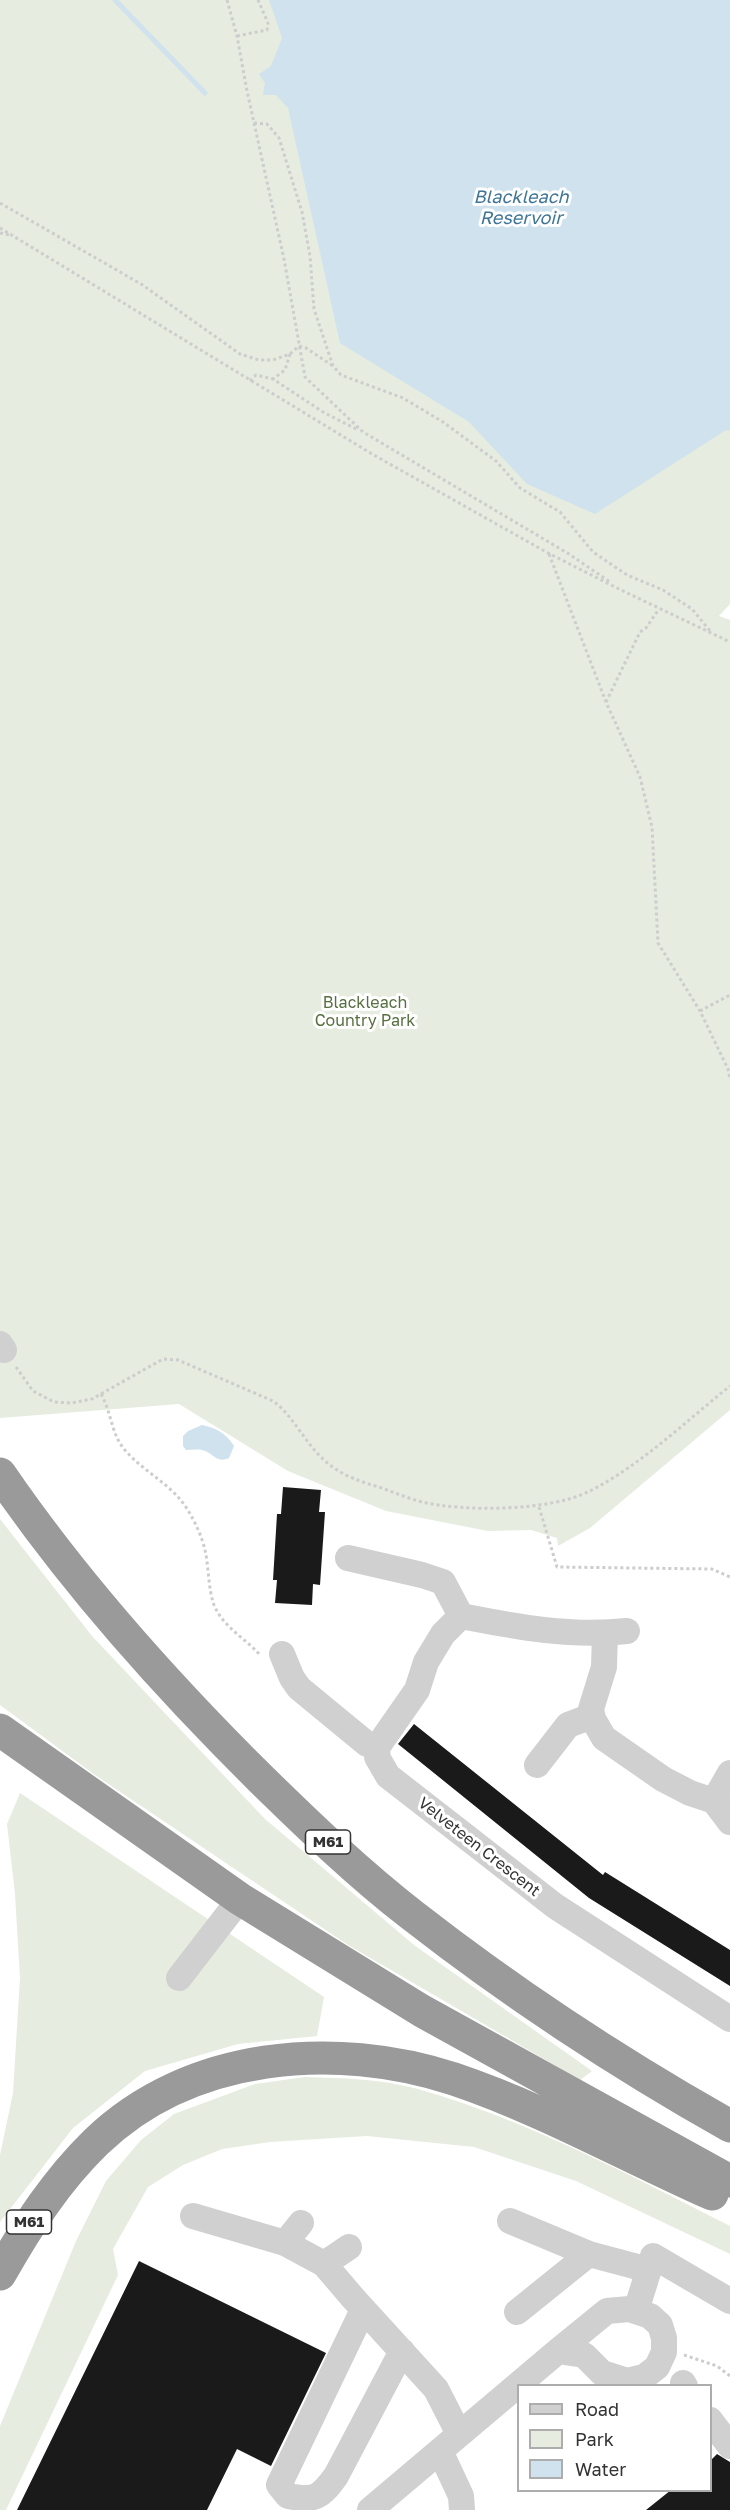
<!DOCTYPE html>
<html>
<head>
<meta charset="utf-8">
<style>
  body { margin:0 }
  #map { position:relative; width:730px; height:2510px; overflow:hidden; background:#fff; font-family:"Golos Text",sans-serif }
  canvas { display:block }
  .legend { position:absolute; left:517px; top:2384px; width:195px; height:108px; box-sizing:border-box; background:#fff; border:2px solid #adadad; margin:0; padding:8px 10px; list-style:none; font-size:18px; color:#333 }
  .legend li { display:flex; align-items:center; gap:12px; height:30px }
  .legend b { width:30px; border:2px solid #adadad }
</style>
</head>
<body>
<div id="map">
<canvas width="730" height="2510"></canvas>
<ul class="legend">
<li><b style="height:8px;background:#d0d0d0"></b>Road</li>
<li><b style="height:16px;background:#e6ecdf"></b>Park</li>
<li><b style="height:16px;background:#cfe2ee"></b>Water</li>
</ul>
</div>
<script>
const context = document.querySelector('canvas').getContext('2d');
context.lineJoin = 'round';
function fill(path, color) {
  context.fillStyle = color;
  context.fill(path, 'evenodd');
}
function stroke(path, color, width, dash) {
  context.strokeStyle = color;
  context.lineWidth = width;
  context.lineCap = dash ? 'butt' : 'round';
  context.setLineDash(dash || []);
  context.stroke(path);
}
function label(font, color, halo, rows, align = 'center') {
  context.font = font + ' "Golos Text",sans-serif';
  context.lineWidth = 6;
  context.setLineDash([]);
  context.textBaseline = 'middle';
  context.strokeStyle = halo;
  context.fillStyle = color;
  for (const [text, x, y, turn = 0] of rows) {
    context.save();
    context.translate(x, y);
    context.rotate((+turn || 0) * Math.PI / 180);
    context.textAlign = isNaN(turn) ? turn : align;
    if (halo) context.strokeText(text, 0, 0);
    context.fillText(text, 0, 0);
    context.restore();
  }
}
fill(new Path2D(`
  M0 0H730V604L719 616 730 620V1410L590 1528 558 1546 557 1538 531 1530 488 1531 386 1511 288 1471 179 1404 0 1418Z
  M0 1519 92 1636 265 1819 414 1945 592 2071 580 2080 348 1945 95 1775 0 1705Z
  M20 1793 324 1997 317 2036 238 2044 145 2071 73 2128 0 2222V2155L13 2093 20 1978 15 1894 7 1824Z
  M305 2077C343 2078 381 2079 418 2089 525 2119 631 2176 730 2226V2254L576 2181 474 2147 367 2136 270 2142 222 2149 183 2165 148 2187 113 2249 118 2275 6 2510H0V2426L76 2241 106 2181 141 2140 174 2114 255 2084Z`), '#e6ecdf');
fill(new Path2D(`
  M269 0H730V431L726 430 595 514 527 484 469 422 340 343 288 108 276 95H263L265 83 259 74 271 66 282 38Z
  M202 1425C216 1428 226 1433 234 1446L229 1458C216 1464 213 1452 202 1450 197 1449 191 1450 186 1450L183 1446V1436L188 1431Z`), '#cfe2ee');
stroke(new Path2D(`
  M115 0 205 93`), '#cfe2ee', 5);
fill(new Path2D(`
  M283 1487 321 1490 319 1512H325L320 1585 313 1584 312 1605 275 1603 277 1580H273L277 1514H281Z
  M414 1724 603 1875 605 1872 730 1950V1986L589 1898 398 1744Z
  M139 2261 326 2353 271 2466 237 2449 207 2510H17Z
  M717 2454 730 2462V2510H646L671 2490H711V2460Z`), '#1a1a1a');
stroke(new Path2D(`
  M227 0 237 36 247 91 284 259 305 377 363 432 569 554 610 582
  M237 36 267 30 268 23 258 0
  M254 123 267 124 279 138 302 212 310 256 314 309 333 366 341 375 403 398 443 422 496 461 520 488 560 512 593 552 627 575 663 590 692 609 711 632
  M0 203 141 284 240 354 259 360H273L290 354 299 346 306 348 333 366
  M0 228 372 454 548 553 621 590 730 642
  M0 233 10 235
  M290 354 285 370 273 379 323 412 358 430
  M250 381 256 375 273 379
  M549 554 606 702 640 777 652 827 658 943 700 1011 728 1069 730 1079
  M606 702 640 632 646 628 659 609
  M700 1011 730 995
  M16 1367 33 1391 54 1402 71 1403 92 1399 163 1359 178 1360 273 1401C296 1418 306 1447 330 1465 344 1476 361 1482 379 1487 393 1492 407 1498 422 1502 465 1512 548 1511 588 1492 640 1466 685 1422 730 1386
  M101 1394C111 1411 111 1433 124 1449 144 1473 173 1484 189 1512 196 1524 202 1537 205 1550 209 1568 208 1588 214 1605 223 1627 245 1638 260 1655
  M539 1507 557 1567 712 1569 730 1577
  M684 2355 717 2366 730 2376`), '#cdcdcd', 3, [3, 3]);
stroke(new Path2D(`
  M0 1344 4 1350
  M348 1558 422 1575 443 1582 461 1616C517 1627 570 1637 627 1631
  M461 1616 443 1634 426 1662 417 1690 378 1746 377 1757 388 1776 555 1906 730 2019
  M605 1633 604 1667 591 1709 593 1719 604 1738 663 1779 690 1793 714 1801 730 1822
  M282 1654 292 1678 299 1688 367 1744 378 1746
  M537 1765 568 1725 592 1716
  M714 1801 730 1773
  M179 1978 240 1899
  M193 2216 285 2243 324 2264 353 2298 436 2389 459 2434
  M510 2221 589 2254
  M285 2243 301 2223
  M324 2264 349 2247
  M363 2310 279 2485 288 2496C315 2501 320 2498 336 2476L402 2351
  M636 2311 653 2256 730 2301
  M517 2312 589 2254 649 2270
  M683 2383 685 2386
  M710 2420 730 2446
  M440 2451 461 2496 462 2510
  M370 2510 558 2351 607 2311 629 2309 650 2316 660 2325 664 2338V2352L657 2367 644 2377 627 2381 602 2373 584 2355 558 2351`), '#d0d0d0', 26);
stroke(new Path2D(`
  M0 1474C76 1585 166 1685 261 1779 309 1826 359 1874 412 1915 512 1993 620 2064 730 2126
  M0 1730 240 1899 422 2011 730 2181
  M0 2274C27 2226 56 2181 96 2142 189 2052 335 2040 454 2079 543 2109 626 2156 712 2194`), '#9a9a9a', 33);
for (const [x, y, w] of [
  [328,1842,45],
  [29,2222,45]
]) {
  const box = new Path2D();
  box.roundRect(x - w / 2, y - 12, w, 24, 4.5);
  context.fillStyle = '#fff';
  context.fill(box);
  stroke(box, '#333', 1.5);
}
label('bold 15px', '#333', null, [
  ["M61",328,1842],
  ["M61",29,2222]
]);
label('16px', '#56703f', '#fff', [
  ["Blackleach",365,1003],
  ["Country Park",365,1021]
]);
label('16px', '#333', '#fff', [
  ["Velveteen Crescent",479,1847,38]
]);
label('italic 18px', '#3f7597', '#fff', [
  ["Blackleach",521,197],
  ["Reservoir",521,218]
]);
</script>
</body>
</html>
